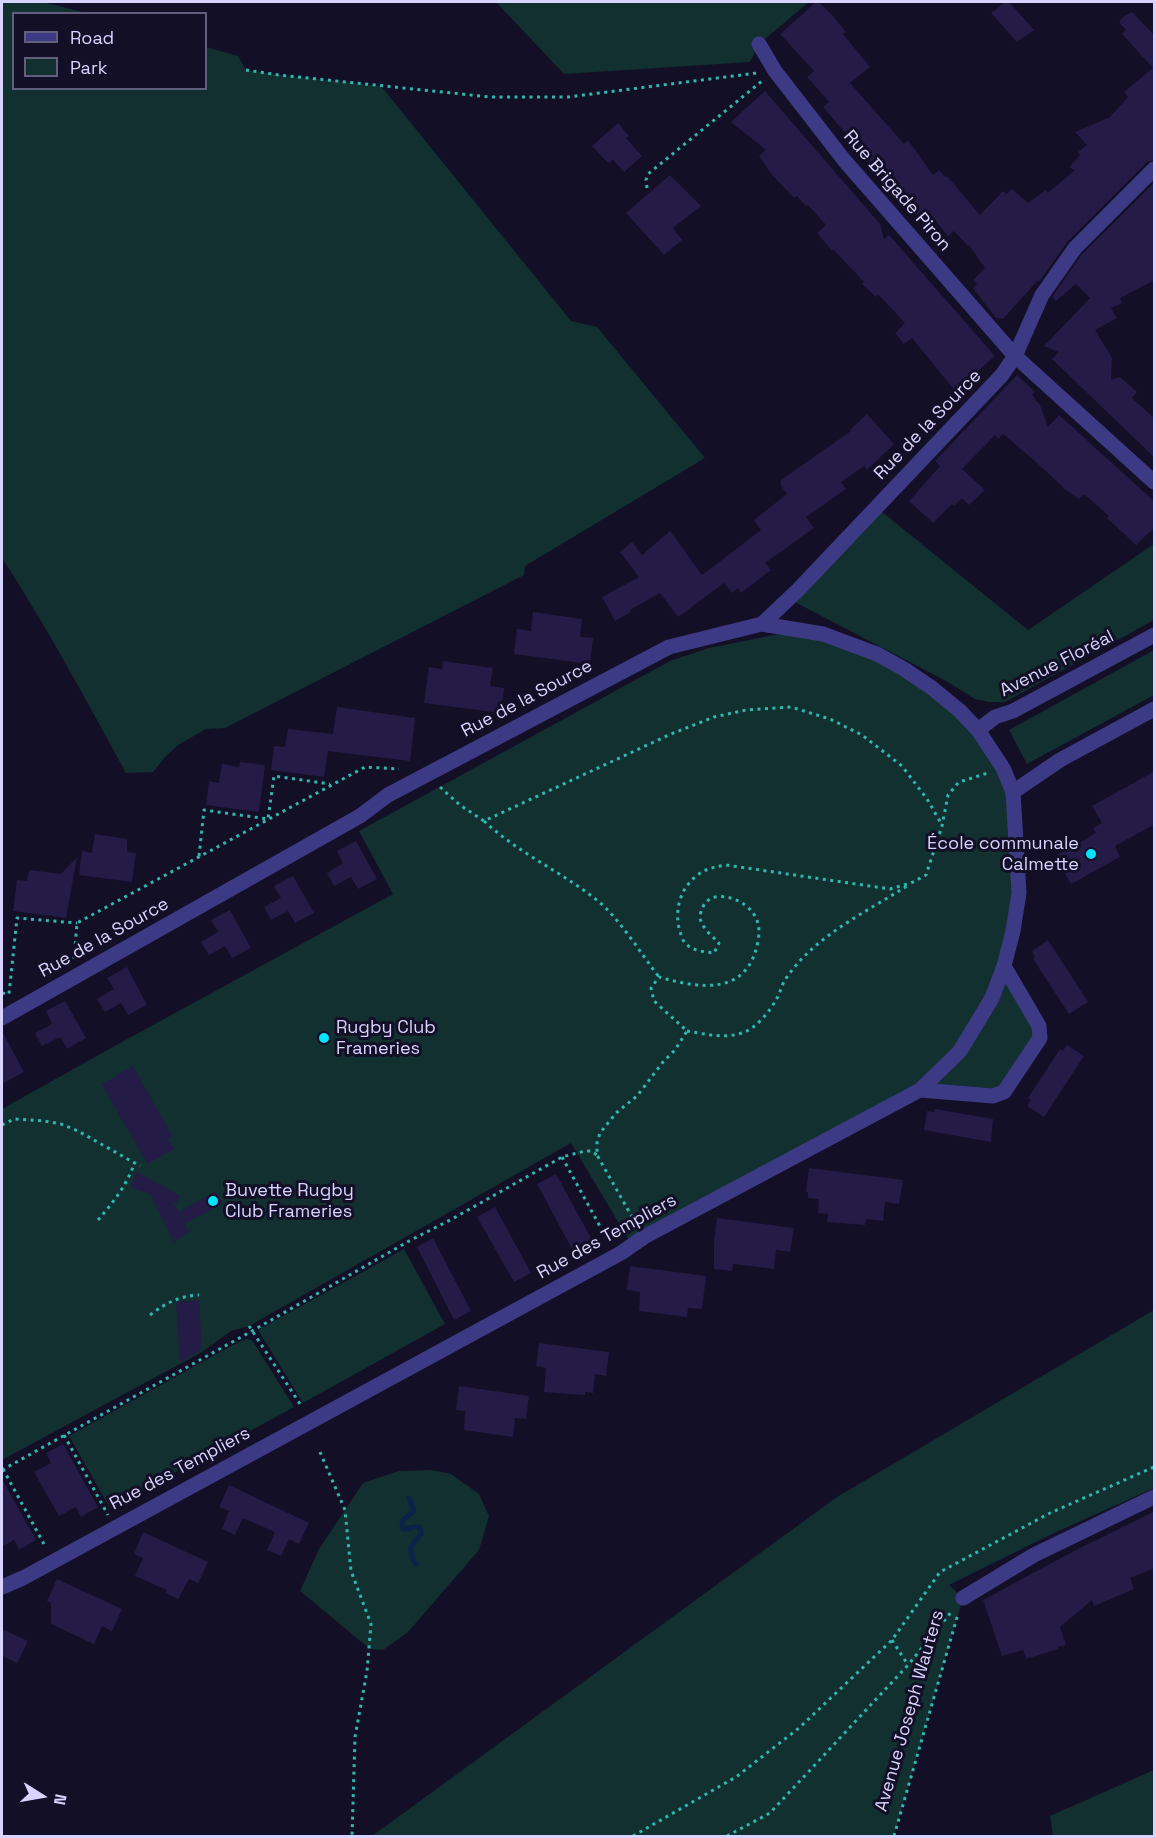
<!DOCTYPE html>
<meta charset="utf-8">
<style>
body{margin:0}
#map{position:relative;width:1156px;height:1838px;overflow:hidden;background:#130f26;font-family:"Space Grotesk",sans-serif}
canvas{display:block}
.frame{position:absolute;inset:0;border:3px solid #d9d4ff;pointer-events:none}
.legend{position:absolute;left:12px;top:12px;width:195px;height:78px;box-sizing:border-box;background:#130f26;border:2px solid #625e7d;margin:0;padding:8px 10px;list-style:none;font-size:18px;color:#d9d4ff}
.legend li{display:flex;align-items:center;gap:12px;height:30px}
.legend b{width:30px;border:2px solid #625e7d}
.north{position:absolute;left:12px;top:1766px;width:60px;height:60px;-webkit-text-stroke:4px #130f26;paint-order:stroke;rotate:101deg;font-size:16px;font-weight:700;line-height:24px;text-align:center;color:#d9d4ff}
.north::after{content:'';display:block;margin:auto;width:21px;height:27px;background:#d9d4ff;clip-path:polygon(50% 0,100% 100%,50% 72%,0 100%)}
</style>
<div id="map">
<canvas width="1156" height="1838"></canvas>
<div class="frame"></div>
<ul class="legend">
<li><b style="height:8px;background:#3d3a85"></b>Road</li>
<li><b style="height:16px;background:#12302f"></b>Park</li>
</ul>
<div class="north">N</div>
</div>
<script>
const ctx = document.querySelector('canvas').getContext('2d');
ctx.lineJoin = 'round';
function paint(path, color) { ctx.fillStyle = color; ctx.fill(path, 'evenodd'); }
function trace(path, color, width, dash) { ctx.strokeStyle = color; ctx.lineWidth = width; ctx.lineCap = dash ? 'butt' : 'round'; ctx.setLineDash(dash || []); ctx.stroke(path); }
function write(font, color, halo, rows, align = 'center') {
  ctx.font = font + ' "Space Grotesk",sans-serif'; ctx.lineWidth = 6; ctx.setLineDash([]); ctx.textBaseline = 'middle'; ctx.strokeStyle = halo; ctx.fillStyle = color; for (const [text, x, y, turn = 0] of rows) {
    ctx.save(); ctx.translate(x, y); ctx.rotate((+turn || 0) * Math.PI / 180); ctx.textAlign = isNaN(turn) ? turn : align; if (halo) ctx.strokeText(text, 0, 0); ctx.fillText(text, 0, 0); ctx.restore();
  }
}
paint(new Path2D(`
 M 2,2 L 43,2 L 86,13 L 14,14 L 14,88 L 206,88 L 206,47 L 238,56 L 246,70 L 279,75 L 381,86 L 571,321 L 597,327 L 705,458 L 525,566 L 524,575 L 225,728 L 206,729 L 178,745 L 165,757 L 153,772 L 126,773 C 86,700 47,627 2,558 Z
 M 496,2 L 809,2 L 759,44 L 750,62 L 564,74 Z
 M 876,507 L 1028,630 L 1154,544 L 1154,620 L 1005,702 L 988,702 L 975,699 L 946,681 L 789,599 Z
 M 794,631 L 823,634 L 932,688 L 1003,768 L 1019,893 L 1004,966 L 1039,1026 L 1004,1092 L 920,1090 L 632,1245 L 571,1143 L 249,1326 L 231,1331 L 202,1352 L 2,1460 L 2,1109 L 120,1043 L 393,894 L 359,831 L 670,661 L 709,648 Z
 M 1154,650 L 1154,695 L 1027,764 L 1009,730 Z
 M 404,1249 L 445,1324 L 303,1403 L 258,1330 Z
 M 1154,1310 L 1154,1488 L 1052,1534 L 949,1585 L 963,1598 L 894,1836 L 372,1836 L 837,1497 Z
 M 246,1339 L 252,1340 L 294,1407 L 110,1508 L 69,1436 L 240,1341 Z
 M 432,1470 L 451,1474 L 479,1494 L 489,1516 L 479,1550 L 408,1632 L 383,1650 L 370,1649 L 300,1591 L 319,1549 L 363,1483 L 399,1471 Z
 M 1154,1770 L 1154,1836 L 1053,1836 L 1050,1816 Z`), '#12302f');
trace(new Path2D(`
 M 409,1498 L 414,1511 L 402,1521 L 403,1529 C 410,1529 414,1526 420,1527 L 421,1534 C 411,1546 406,1549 416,1564`), '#0c2248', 5);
paint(new Path2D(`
 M 816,2 L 819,2 L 833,16 L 846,32 L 843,34 L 870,67 L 850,83 L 904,144 L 908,140 L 933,175 L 939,170 L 946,177 L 947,176 L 980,215 L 1003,191 L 1007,194 L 1012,189 L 1028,203 L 1046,190 L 1048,193 L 1075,170 L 1069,167 L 1080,155 L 1078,152 L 1087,145 L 1075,132 L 1110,117 L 1128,97 L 1124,92 L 1153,68 L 1122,34 L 1126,30 L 1119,22 L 1124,16 L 1132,12 L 1155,36 L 1155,160 L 1147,162 L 1068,241 L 1039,282 L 1038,280 L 1003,319 L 996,318 L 973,288 L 977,284 L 973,280 L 985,268 L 969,245 L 968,246 L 954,231 L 948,236 L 931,216 L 924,222 L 914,212 L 823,107 L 829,102 L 807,77 L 814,71 L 780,34 Z
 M 1005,2 L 1009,2 L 1034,30 L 1017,42 L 991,13 Z
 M 765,91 L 880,224 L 884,239 L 889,235 L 995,356 L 955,391 L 912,338 L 904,344 L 895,333 L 905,323 L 878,294 L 876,297 L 865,287 L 862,284 L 864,282 L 833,249 L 832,251 L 817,233 L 826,225 L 808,205 L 806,206 L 797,196 L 794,198 L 772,175 L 759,156 L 766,150 L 731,122 Z
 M 618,123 L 629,136 L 626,138 L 642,156 L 624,172 L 613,160 L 608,163 L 592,146 Z
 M 670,175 L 701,206 L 673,228 L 682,240 L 664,255 L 626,213 Z
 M 1155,182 L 1155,280 L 1120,298 L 1122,303 L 1111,308 L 1117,318 L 1095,330 L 1112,358 L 1111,380 L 1120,377 L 1137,392 L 1132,398 L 1155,419 L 1155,458 L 1052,359 L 1059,352 L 1044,346 L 1090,298 L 1076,284 L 1056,301 L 1052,297 L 1082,254 Z
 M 1017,375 L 1035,392 L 1032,395 L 1040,405 L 1048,427 L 1059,415 L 1155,502 L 1155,527 L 1136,545 L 1107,518 L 1109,516 L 1084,494 L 1079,499 L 1063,488 L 1063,487 L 1036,462 L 1003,434 L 998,439 L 995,435 L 962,469 L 985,490 L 969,505 L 962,498 L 954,506 L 952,504 L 933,523 L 909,501 L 940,466 L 935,461 Z
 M 867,414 L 894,444 L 867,470 L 864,466 L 841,482 L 846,489 L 806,517 L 814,528 L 765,563 L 771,570 L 741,593 L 738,588 L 732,593 L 724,583 L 678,617 L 660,593 L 630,610 L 631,612 L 615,621 L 602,597 L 639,577 L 620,552 L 632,542 L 642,555 L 670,531 L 702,575 L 761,530 L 754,520 L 787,494 L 781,486 L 781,480 L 851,431 L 850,430 Z
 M 533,612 L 582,619 L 580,637 L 593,638 L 590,664 L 514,654 L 517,629 L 531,631 Z
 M 443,661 L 493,668 L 490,686 L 504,688 L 501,713 L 424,703 L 429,667 L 442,669 Z
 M 337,707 L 415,718 L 410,761 L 328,751 L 324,777 L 271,770 L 274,746 L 285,747 L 288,729 L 333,734 Z
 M 240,762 L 265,765 L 259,812 L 206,805 L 209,781 L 219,783 L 222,764 L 239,767 Z
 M 1155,771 L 1155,824 L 1115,846 L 1120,857 L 1071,884 L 1055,856 L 1096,833 L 1093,828 L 1102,823 L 1092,806 Z
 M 95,834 L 127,839 L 127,852 L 136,853 L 132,882 L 79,875 L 82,851 L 92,853 Z
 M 356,841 L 377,879 L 358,889 L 351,877 L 334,886 L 327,873 L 343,863 L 337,851 Z
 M 77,857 L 66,918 L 13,911 L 17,880 L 27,881 L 29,870 L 61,874 Z
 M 293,876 L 314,913 L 295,923 L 288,911 L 271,920 L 264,907 L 281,898 L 274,886 Z
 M 230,910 L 251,948 L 232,958 L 225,946 L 209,955 L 201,942 L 218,932 L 211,920 Z
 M 1048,940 L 1088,1002 L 1069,1014 L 1033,959 L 1035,957 L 1032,951 Z
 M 127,967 L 147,1005 L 128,1015 L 121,1003 L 105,1012 L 97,999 L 114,989 L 107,978 Z
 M 65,1001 L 86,1038 L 67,1049 L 60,1037 L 42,1046 L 35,1033 L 52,1024 L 46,1011 Z
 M 2,1031 L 24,1072 L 2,1084 Z
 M 1067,1045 L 1084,1056 L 1044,1117 L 1027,1106 L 1031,1100 L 1028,1098 L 1060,1049 L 1063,1051 Z
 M 133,1066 L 172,1136 L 168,1139 L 174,1149 L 147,1164 L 102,1084 Z
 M 935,1109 L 993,1119 L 991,1142 L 924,1130 L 927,1111 L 934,1112 Z
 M 809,1168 L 903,1180 L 899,1204 L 885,1202 L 883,1221 L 866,1219 L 865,1225 L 827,1222 L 828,1214 L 818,1213 L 819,1199 L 808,1198 L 808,1192 L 806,1192 Z
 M 137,1172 L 180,1196 L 177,1204 L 173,1202 L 189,1232 L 174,1242 L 150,1194 L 130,1187 Z
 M 556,1174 L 592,1240 L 573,1251 L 537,1184 Z
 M 216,1191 L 223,1204 L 185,1223 L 179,1212 Z
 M 495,1207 L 531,1273 L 514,1282 L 477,1217 Z
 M 717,1218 L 794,1228 L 790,1252 L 776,1250 L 774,1269 L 733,1264 L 732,1271 L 714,1269 L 714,1242 Z
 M 433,1238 L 471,1311 L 454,1320 L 417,1247 Z
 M 630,1266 L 706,1276 L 702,1309 L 688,1308 L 687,1317 L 639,1311 L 640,1292 L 627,1290 Z
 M 199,1300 L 202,1349 L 180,1362 L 176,1302 Z
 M 539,1343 L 609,1352 L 606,1376 L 595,1374 L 593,1393 L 585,1392 L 585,1395 L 544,1392 L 546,1368 L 536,1366 Z
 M 459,1386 L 529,1396 L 526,1419 L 515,1418 L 513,1437 L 464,1430 L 465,1411 L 456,1410 Z
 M 63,1444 L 98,1507 L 81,1517 L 76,1507 L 59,1516 L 34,1472 L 51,1463 L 46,1453 Z
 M 2,1479 L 36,1540 L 19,1550 L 14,1540 L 2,1547 Z
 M 229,1485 L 309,1523 L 299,1544 L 289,1539 L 281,1556 L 267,1550 L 275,1532 L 243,1518 L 235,1535 L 222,1529 L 229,1511 L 219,1507 Z
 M 1155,1511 L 1155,1568 L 1130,1578 L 1134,1589 L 1094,1606 L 1092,1600 L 1060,1627 L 1066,1645 L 1057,1647 L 1058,1649 L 1026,1659 L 1023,1650 L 1002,1656 L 983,1600 L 1074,1551 Z
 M 143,1532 L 208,1562 L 198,1583 L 189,1579 L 178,1599 L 165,1593 L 167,1590 L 135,1576 L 143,1558 L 134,1554 Z
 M 57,1579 L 122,1609 L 112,1631 L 102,1626 L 94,1644 L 51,1624 L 51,1603 L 47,1601 Z
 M 2,1629 L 28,1641 L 17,1663 L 2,1656 Z`), '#241b47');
trace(new Path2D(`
 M 246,70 L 279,75 L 490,97 L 568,97 L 757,73
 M 647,188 L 646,180 L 648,174 L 762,81
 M 440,787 L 460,805 L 484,821 L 671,734 L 714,717 L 746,710 L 791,707 L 830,719 L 862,735 L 902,766 L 927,799 L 942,825
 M 484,821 C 518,853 562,872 598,901 C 619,918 642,955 659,977
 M 199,856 L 204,810 L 268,819 L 274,776 L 330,784
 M 74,959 L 77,923 L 365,767 L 399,769
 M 2,993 L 9,994 L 17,918 L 77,923
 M 687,1031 C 705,1034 724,1039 742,1033 C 757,1028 770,1011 777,998 C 781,991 782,983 787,977 C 815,936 866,912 907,886
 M 2,1125 L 14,1119 L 44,1121 L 61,1124 L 78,1131 L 140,1166
 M 562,1157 L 608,1241
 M 98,1220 C 112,1204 127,1185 134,1164
 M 636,1224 L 597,1155 L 597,1143 L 600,1133 L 616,1113 L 637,1096 L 663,1062 L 675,1050 L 687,1031 L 654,1001 L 651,988 L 659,977 C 701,989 748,996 758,941 C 761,926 757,914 745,905 C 733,896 709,890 702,909 C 701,911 700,915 700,918 C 702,928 712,936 719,943 L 714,953 C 705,952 694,951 687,945 C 682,941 681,934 679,928 C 675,909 680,890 695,877 C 704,869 714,867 726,865 L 890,889 L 911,883 L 926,875 L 942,826 L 948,795 L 959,782 L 988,773
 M 150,1315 C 166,1303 179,1296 199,1295
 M 249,1326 L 302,1407
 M 64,1435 L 108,1515
 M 320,1452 L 345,1510 L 351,1571 L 371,1624 L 367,1671 L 355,1737 L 352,1836
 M 3,1469 L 45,1546
 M 2,1470 L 252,1331 L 409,1241 L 452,1219 L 562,1157 L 585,1151 L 591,1151 L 597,1155
 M 892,1640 L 908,1665
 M 633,1836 L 736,1777 L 799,1728 L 892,1640 L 940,1572 L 1050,1513 L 1154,1467
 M 727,1836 L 770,1813 L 908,1665 L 952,1611
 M 894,1836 L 958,1614`), '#2fb8b0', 3, [3, 4.5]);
trace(new Path2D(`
 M 759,44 L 775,71 L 844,160 L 1015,356 L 1154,482
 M 978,730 L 995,717 L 1013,711 L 1154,635
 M 1013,792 L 1060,760 L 1154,709
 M 2,1018 L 360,816 L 388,795 L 669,647 L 762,624 L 798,590 L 1002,375 L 1015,356 L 1042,295 L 1075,248 L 1154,169
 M 920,1090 L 993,1096 L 1004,1092 L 1040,1038 L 1039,1026 L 1004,966
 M 2,1587 L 23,1578 L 621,1253 L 644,1237 L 920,1090 L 960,1051 L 992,998 L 1004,966 L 1013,931 L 1019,893 L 1013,792 L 1003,768 L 978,730 L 960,711 L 932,688 L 904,669 L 877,654 L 823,634 L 762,624
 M 963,1598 L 1034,1555 L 1154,1497`), '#3d3a85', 15);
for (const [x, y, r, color] of [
 [1091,854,6,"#00e5ff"],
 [324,1038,6,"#00e5ff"],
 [213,1201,6,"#00e5ff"]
]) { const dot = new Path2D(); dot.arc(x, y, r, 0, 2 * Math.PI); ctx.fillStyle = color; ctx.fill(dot); trace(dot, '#130f26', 2); }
write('18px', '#d9d4ff', '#130f26', [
 ["Rue Brigade Piron",897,191,49],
 ["Rue de la Source",928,425,-46],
 ["Avenue Floréal",1057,664,-27],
 ["Rue de la Source",527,699,-28],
 ["Rue de la Source",104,938,-29],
 ["Rue des Templiers",607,1237,-29],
 ["Rue des Templiers",180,1469,-28],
 ["Avenue Joseph Wauters",910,1711,-74]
]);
write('18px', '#d9d4ff', '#130f26', [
 ["École communale",1079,844,"right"],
 ["Calmette",1079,865,"right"],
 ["Rugby Club",336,1028],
 ["Frameries",336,1049],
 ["Buvette Rugby",225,1191],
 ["Club Frameries",225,1212]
], 'left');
</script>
